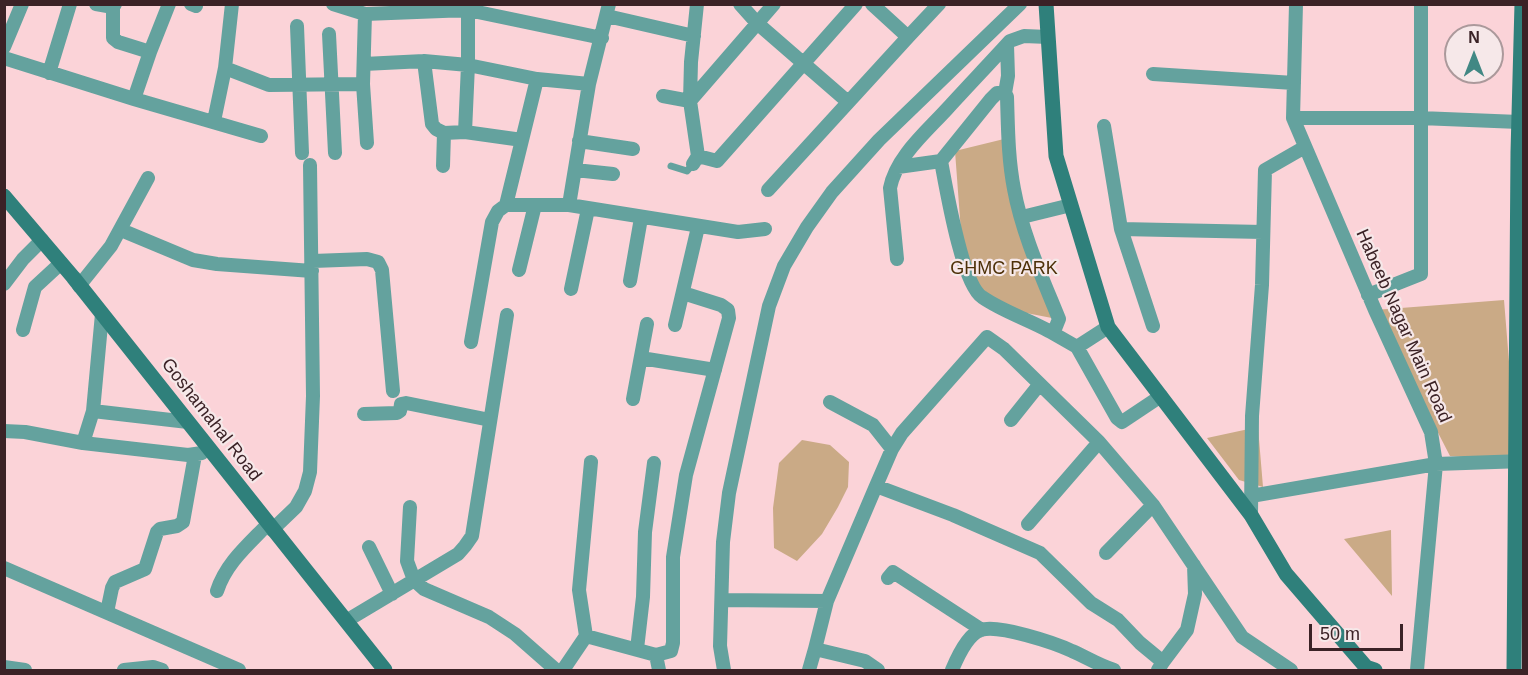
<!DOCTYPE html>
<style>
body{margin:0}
#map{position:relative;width:1528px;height:675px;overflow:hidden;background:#fbd3d8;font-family:Helvetica,sans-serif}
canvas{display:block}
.frame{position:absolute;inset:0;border:6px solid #3b2226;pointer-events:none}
.north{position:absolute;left:1444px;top:24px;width:60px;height:60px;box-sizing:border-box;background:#f6e8e9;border:2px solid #ab999b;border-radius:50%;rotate:0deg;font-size:16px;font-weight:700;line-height:24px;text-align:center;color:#3b2226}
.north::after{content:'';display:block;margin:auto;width:21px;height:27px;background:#418884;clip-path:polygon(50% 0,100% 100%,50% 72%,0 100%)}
.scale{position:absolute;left:1309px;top:624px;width:94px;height:27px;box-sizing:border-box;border:3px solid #3b2226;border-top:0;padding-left:8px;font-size:18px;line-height:21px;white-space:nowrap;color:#3b2226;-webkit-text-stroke:4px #f6e8e9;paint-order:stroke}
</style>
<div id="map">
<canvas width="1528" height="675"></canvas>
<div class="frame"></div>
<div class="north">N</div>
<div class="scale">50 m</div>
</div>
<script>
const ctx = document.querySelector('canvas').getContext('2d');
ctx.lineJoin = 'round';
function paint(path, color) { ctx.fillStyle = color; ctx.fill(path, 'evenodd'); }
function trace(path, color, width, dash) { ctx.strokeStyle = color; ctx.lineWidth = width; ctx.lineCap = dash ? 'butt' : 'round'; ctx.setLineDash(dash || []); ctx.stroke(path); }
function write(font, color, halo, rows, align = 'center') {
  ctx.font = font + ' Helvetica,sans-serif'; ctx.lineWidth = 4.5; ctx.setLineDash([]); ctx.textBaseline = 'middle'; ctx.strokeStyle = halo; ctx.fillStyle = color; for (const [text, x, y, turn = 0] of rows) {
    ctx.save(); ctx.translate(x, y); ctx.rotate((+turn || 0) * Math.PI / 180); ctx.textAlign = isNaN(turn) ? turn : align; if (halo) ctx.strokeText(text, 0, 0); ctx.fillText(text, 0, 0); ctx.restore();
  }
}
paint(new Path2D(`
 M 1004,139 L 1057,319 L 1016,311 L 979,290 L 961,232 L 955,151 Z
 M 1504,300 L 1517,460 L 1450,456 L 1375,310 Z
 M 1258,427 L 1263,487 L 1239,480 L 1207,438 Z
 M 802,440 L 830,445 L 849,462 L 848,487 L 838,507 L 822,534 L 797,561 L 774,548 L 773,508 L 779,463 Z
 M 1391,530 L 1392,596 L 1344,539 Z`), '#caaa86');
trace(new Path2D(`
 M 671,166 L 687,171 L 693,164`), '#64a29e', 7);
trace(new Path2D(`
 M 96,4 L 113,7
 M 115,4 L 113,7 L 113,38 L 118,42 L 150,52
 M 191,4 L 196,6
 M 333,4 L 365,14 L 468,10 L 602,38
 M 740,4 L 757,23 L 848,102
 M 1296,4 L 1293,118 L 1375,310 L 1431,432 L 1436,464 L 1417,670
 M 365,14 L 363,84 L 367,143
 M 607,16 L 694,36
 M 297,26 L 302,153
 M 329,34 L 335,153
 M 908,37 L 939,4
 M 4,47 L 22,4
 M 4,58 L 134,99 L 261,136
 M 424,61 L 432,124 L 436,129 L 444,133 L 465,132 L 522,140 L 506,205 L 498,211 L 492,222 L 471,342
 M 364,64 L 424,61 L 468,65 L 537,79 L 589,84
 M 225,68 L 269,85 L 363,84
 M 49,73 L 70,4
 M 1153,74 L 1294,83
 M 1005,93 L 1008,76 L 1007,45
 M 663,96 L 690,101 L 774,4
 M 134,99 L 150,52 L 169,4
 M 1293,118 L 1420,118 L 1519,122
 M 214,121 L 225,68 L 232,4
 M 1104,126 L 1121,229
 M 465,132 L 468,65 L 468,10
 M 522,140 L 537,79
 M 579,141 L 633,149
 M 698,156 L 717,161 L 856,4
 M 693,164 L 698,156 L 690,101 L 691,62 L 697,4
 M 443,166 L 444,133
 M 898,167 L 941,161 L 991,99 L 997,93 L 1005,93 L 1007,97 C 1008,127 1008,158 1014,189 C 1022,233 1042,277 1059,319 L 1055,329 L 1049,331 C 1027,319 1002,311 982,297 C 962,284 946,187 941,161
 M 575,170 L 613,174
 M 768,190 L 908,37 L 872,4
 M 506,205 L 569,205 L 738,232 L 765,229
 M 569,205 L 589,84 L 609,4
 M 1022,217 L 1071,205
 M 121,230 L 193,260 L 217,264 L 312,271
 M 897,259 L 890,188 C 896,157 926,132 947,109 C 968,86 989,64 1010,41 L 1024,36 L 1048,37
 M 313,261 L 367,259 L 378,262 L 382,270 L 393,391
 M 519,270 L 535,205
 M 630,281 L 641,218
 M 4,284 L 23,259 L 42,240
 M 79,286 L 111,246 L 148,178
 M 571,289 L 588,209
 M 1368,295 L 1421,274 L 1421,4
 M 675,325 L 698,227
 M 1153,326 L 1121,229 L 1263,232
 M 23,330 L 35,287 L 61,263
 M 1049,331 L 1077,347 L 1117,418 L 1122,422 L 1161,396
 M 1077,347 L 1108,327
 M 641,358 L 715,370
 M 633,399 L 647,324
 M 830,402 L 873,425 L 892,449
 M 93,411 L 102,314
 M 364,414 L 397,413 L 400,411 L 401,404 L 406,403 L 490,420
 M 1011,420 L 1039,385
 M 4,431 L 25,432 L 83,443 L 93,411 L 188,422
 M 83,443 L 188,455 L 202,453
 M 876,486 L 892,449 L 902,433 L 987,337 L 1004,349 L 1099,442 L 1153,505 L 1242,637 L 1291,670
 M 1251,496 L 1436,464 L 1524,461
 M 410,507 L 407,561 L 414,580 L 424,589 L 489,617 L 515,634 L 556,670
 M 1251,515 L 1252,416 L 1262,285 L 1265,170 L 1305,147
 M 1028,524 L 1099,442
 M 272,530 L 296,507 L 305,491 L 310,472 L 313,396 L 310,165
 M 369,547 L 392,594
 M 1106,553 L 1153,505
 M 4,568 L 239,670
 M 888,578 L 893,572 L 982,630
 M 217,591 C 226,563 248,545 268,524
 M 722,600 L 827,601
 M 107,612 L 112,588 L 115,582 L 145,569 L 157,532 L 160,529 L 177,526 L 183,522 L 195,455
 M 346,621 L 458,554 L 465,546 L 472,536 L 507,315
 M 586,636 L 656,655 L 671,651 L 673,643 L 673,557 L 686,475 L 729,318 L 728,310 L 721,305 L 683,293
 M 637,649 L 643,597 L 645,532 L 654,463
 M 656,655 L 659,670
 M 1163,662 L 1187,630 L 1195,594 L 1194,565
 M 4,667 L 25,670
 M 124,670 L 153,667 L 162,670
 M 563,670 L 586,636 L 579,590 L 591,462
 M 724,670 L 720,646 L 723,542 L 729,493 L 769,306 L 784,266 L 807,227 L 832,192 L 879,140 L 1020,4
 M 809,670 L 815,649
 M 878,670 L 865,661 L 815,649 L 827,601 L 876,486 L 953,515 L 1040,553 L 1091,603 L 1118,620 L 1140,643 L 1163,662 L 1158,670
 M 952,670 C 957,658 968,634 981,630 C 998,624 1055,643 1072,651 C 1086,657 1098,665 1114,670`), '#64a29e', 14);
trace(new Path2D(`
 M 1046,4 L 1056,156 L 1108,327 L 1251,515 L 1286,574 L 1366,667 L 1375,670
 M 4,196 L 73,277 L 385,670
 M 1514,670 L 1518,152 L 1522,4`), '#2f807b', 15);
write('18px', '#4d3007', '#f6e8e9', [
 ["GHMC PARK",1004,269]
]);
write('18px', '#3b2226', '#f6e8e9', [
 ["Habeeb Nagar Main Road",1403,326,66],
 ["Goshamahal Road",211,420,52]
]);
</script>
